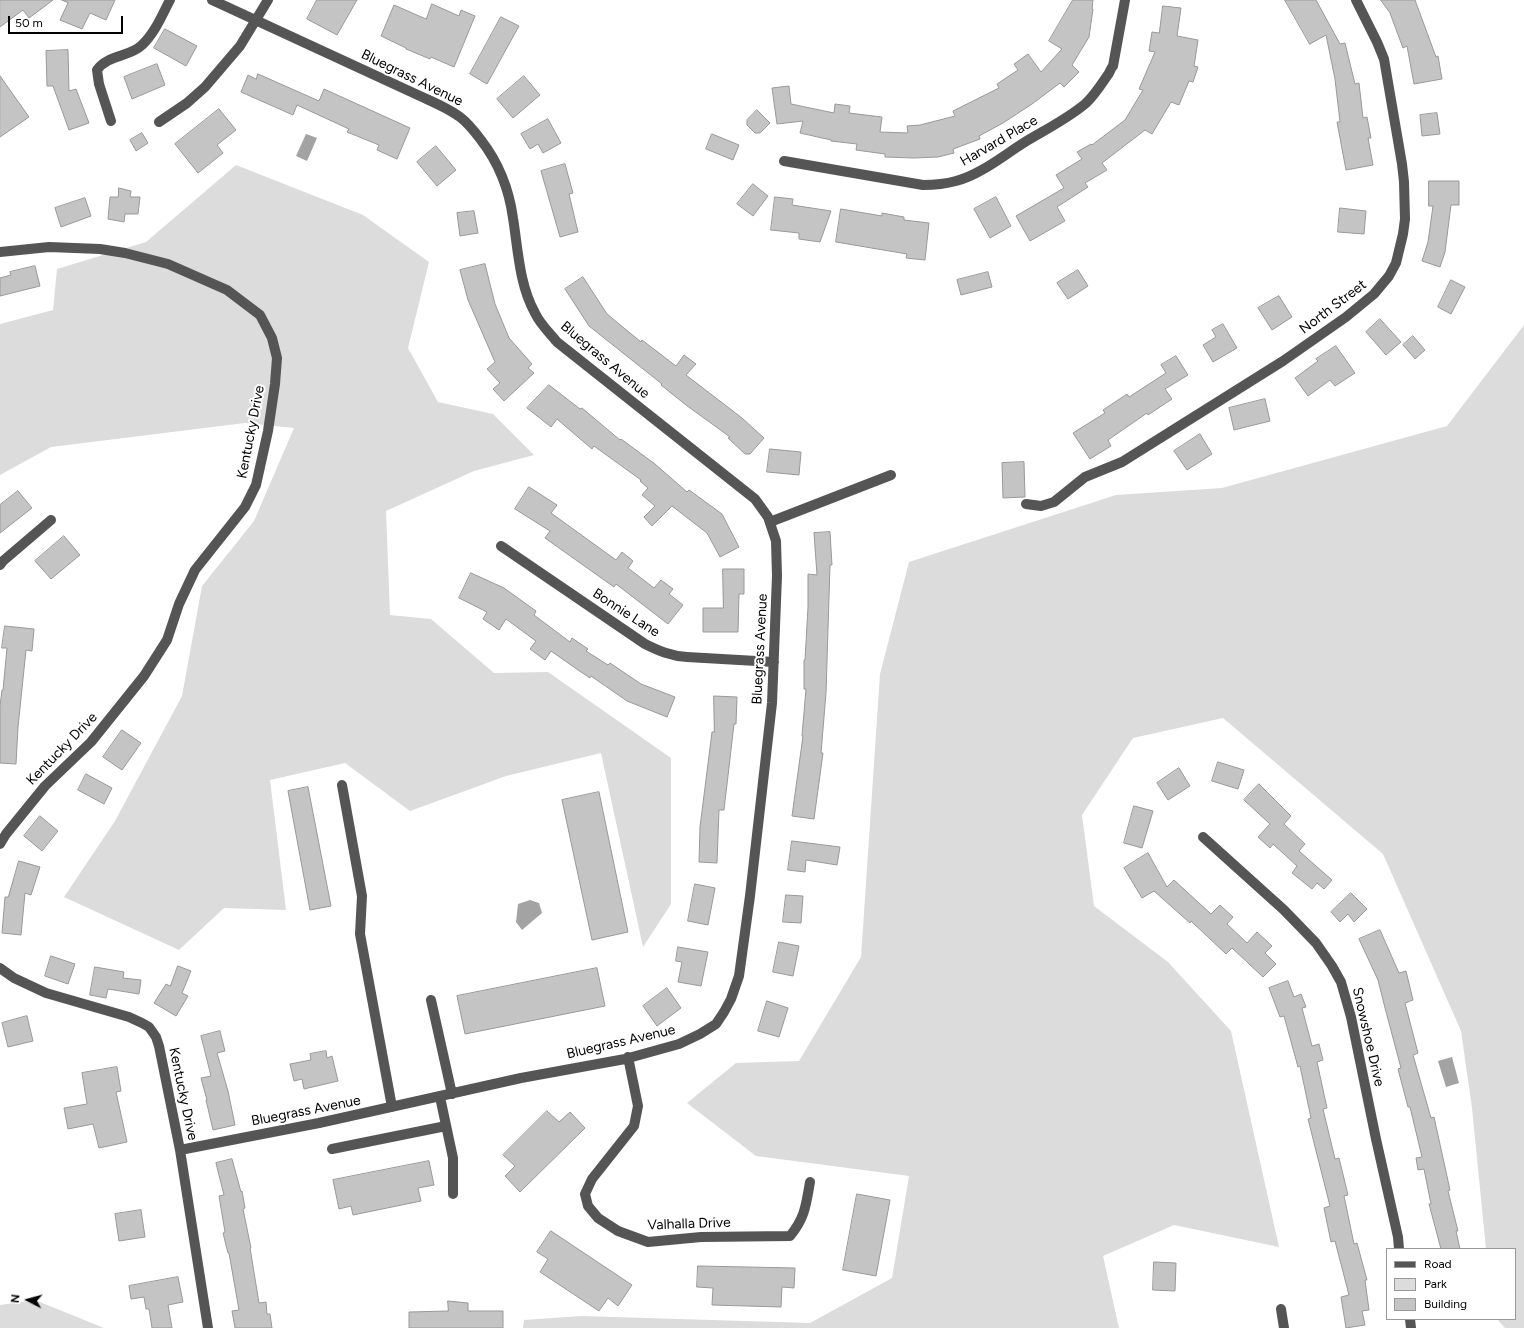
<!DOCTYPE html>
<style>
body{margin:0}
#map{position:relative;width:1524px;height:1328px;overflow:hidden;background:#fff;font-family:Figtree,sans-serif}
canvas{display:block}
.legend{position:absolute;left:1386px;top:1248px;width:130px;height:72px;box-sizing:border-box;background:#fff;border:1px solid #999;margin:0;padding:5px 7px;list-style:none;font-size:12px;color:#000}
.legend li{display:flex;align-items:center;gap:8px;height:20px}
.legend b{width:20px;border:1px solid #999}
.north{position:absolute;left:8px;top:1280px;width:40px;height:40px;-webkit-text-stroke:3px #fff;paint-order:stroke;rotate:276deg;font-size:11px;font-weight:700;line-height:16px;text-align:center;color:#000}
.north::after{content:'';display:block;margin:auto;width:14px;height:18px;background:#000;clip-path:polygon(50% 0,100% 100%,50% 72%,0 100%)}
.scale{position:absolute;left:8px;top:16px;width:115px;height:18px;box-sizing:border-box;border:2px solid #000;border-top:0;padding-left:5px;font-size:12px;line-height:14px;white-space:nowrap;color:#000;-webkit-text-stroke:3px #fff;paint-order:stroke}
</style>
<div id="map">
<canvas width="1524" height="1328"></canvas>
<ul class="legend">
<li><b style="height:5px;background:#555"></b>Road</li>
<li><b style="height:11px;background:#dcdcdc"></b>Park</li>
<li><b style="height:11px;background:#c4c4c4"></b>Building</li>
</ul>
<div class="north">N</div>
<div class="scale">50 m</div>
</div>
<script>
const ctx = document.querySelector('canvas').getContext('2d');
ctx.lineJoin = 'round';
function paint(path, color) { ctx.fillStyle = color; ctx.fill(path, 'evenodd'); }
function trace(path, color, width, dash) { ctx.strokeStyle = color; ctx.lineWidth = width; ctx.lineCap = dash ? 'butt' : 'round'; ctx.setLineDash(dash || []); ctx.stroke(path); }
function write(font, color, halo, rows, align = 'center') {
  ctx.font = font + ' Figtree,sans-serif'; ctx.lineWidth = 4; ctx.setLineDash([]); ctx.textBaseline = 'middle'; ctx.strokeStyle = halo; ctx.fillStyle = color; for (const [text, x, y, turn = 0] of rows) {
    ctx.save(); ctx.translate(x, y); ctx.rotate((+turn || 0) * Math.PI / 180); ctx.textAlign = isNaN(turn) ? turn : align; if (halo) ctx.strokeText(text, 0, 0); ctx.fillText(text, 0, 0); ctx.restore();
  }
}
paint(new Path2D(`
 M 236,165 L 363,215 L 429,262 L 408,348 L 438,402 L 493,414 L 534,455 L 474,471 L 386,511 L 390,615 L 431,619 L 494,673 L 548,672 L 671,758 L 671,904 L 643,947 L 601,753 L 506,776 L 410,811 L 345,763 L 270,780 L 286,910 L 224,908 L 179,950 L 64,897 L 115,821 L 182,696 L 202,586 L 254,521 L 294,428 L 245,423 L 51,447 L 0,475 L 0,324 L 53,310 L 57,269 L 146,242 Z
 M 1524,325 L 1524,1328 L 1505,1328 L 1497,1319 L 1515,1319 L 1515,1249 L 1486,1249 L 1472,1108 L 1461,1031 L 1383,854 L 1223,718 L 1133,738 L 1082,815 L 1094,906 L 1168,962 L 1231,1031 L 1279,1247 L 1174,1225 L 1103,1256 L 1119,1328 L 523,1328 L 524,1320 L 581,1316 L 810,1323 L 892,1278 L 909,1176 L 756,1156 L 687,1103 L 736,1063 L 799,1061 L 861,957 L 880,674 L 909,562 L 1116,495 L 1222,488 L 1447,426 Z
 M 35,1300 L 104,1328 L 0,1328 L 0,1305 Z`), '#dcdcdc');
paint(new Path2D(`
 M 306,134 L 317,138 L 307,161 L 296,156 Z
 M 530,900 L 539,903 L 542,913 L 522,930 L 516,922 L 518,904 Z
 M 1452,1057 L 1459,1083 L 1446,1087 L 1438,1061 Z`), '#a3a3a3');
const building = new Path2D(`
 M 0,0 L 53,0 L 29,18 L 23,10 L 0,27 Z
 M 62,0 L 115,0 L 106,20 L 90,13 L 82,29 L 60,20 L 68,3 Z
 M 317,0 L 357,0 L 337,35 L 307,19 Z
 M 1073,0 L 1093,0 L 1092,9 L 1093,9 L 1089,37 L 1072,65 L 1079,72 L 1064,87 L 1060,83 L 1032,104 L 1003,123 L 979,136 L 980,139 L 953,149 L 954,153 L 938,157 L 914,158 L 885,157 L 885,154 L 856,150 L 857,144 L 831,141 L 831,140 L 800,133 L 803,121 L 777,124 L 772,88 L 789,86 L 791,104 L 834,113 L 835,104 L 850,106 L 849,113 L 882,117 L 880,132 L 908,133 L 907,126 L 920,125 L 955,116 L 953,111 L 999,88 L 997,84 L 1018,70 L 1014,64 L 1028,54 L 1041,72 L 1062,49 L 1049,41 Z
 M 1285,0 L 1316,0 L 1340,44 L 1345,43 L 1355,84 L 1359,83 L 1363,118 L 1367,117 L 1371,138 L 1368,138 L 1373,165 L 1346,170 L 1337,122 L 1340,122 L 1335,79 L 1326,35 L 1310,44 Z
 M 1381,0 L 1415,0 L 1436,57 L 1438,56 L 1442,79 L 1414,84 L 1407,46 L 1403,48 L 1390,13 Z
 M 432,4 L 459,16 L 461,10 L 475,16 L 454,67 L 431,57 L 430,59 L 406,49 L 406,48 L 381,36 L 394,5 L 426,19 Z
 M 1163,6 L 1181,8 L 1177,36 L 1198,40 L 1194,66 L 1198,67 L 1193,82 L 1189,81 L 1179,105 L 1171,102 L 1152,134 L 1145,130 L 1102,163 L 1107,170 L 1085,183 L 1088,187 L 1057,207 L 1065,221 L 1030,241 L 1016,216 L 1064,188 L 1056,175 L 1082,159 L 1077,152 L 1091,144 L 1092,145 L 1125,120 L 1143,90 L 1139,89 L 1155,52 L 1149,51 L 1152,32 L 1159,33 Z
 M 501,17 L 519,26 L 487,84 L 470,74 Z
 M 165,29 L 197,46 L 186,66 L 154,48 Z
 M 68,50 L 69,91 L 76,89 L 89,123 L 69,130 L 53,86 L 47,86 L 46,51 Z
 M 157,64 L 165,85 L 132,99 L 124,77 Z
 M 258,74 L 319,101 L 324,89 L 410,128 L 397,159 L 377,150 L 379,145 L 347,132 L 349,129 L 297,105 L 293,115 L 241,92 L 248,75 L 256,79 Z
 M 0,76 L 29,117 L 0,137 Z
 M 524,76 L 540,95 L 513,118 L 497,99 Z
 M 219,109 L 236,130 L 217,145 L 223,153 L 198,173 L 175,144 Z
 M 757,110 L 770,123 L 760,133 L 755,133 L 747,125 L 747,120 Z
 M 1437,113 L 1440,134 L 1422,136 L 1420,115 Z
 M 548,119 L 561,143 L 543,153 L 538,144 L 530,149 L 521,134 Z
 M 142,133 L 148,143 L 136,151 L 130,140 Z
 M 712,134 L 739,145 L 733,160 L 706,149 Z
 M 436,146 L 456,170 L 437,186 L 417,162 Z
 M 565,164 L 573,193 L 569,194 L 578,232 L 560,237 L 541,171 Z
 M 1429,181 L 1459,181 L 1459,205 L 1451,205 L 1445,252 L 1440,267 L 1422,261 L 1428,242 L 1433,206 L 1429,206 Z
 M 753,184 L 768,196 L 753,216 L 737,204 Z
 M 119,188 L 131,191 L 130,197 L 140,197 L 138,214 L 125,214 L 124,222 L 108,219 L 110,197 L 118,197 Z
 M 775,197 L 793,199 L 792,205 L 831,211 L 820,242 L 799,239 L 799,233 L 771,230 Z
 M 996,197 L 1011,226 L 990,238 L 974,209 Z
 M 85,198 L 91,216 L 61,227 L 55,208 Z
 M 1340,208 L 1366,211 L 1364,234 L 1338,232 Z
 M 841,209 L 882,216 L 882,213 L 904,217 L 904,220 L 929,223 L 925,260 L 906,258 L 907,254 L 836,242 Z
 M 474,211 L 478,233 L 460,236 L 457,213 Z
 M 485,264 L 495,304 L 509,338 L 532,364 L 528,368 L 534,373 L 504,401 L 493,389 L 500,383 L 487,369 L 495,362 L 468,300 L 460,270 Z
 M 35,266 L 40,286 L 0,296 L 0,278 L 11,275 L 10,272 Z
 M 1078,270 L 1088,286 L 1068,299 L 1057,283 Z
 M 988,272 L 992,287 L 961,295 L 957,280 Z
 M 583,277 L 607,314 L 641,342 L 642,340 L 676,366 L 684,355 L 696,364 L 686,375 L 742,418 L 764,438 L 750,454 L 745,454 L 728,438 L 730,437 L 686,405 L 661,385 L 662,384 L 589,326 L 565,289 Z
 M 1451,280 L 1465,287 L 1451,314 L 1438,307 Z
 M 1279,296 L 1292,317 L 1272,330 L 1258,308 Z
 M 1380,319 L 1401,342 L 1386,355 L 1366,332 Z
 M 1223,324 L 1237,348 L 1213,362 L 1203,345 L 1216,337 L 1212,330 Z
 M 1413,336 L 1425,350 L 1415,359 L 1403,345 Z
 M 1336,346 L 1355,373 L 1335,386 L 1330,380 L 1308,396 L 1295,378 L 1318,361 L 1316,359 Z
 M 1176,356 L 1188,375 L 1165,389 L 1172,399 L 1148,415 L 1147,413 L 1108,440 L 1111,446 L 1090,459 L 1073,433 L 1105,413 L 1103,410 L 1127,394 L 1129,397 L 1166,373 L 1161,365 Z
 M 549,385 L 580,409 L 582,408 L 620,440 L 621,439 L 655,464 L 687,492 L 689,490 L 722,514 L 739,547 L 720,557 L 707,533 L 672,506 L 652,526 L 644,517 L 655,506 L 642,495 L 648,488 L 640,481 L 641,480 L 594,446 L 592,449 L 557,419 L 551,427 L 527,408 Z
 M 1265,399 L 1270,421 L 1234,430 L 1229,408 Z
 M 1200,434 L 1212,454 L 1187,470 L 1174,451 Z
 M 770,449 L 801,452 L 799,475 L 767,472 Z
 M 1024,462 L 1025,497 L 1003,498 L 1002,463 Z
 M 529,487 L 557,505 L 551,513 L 616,560 L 622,552 L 633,561 L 628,568 L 654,588 L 661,580 L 673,589 L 669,594 L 683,605 L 668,624 L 616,584 L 614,587 L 545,538 L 550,531 L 515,509 Z
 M 18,491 L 32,508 L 0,533 L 0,505 Z
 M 830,532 L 832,565 L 830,565 L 826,693 L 821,753 L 823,753 L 814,819 L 792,816 L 803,736 L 802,736 L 806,689 L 804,689 L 804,660 L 805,660 L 808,607 L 808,574 L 817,575 L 814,533 Z
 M 64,536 L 80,555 L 51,579 L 35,561 Z
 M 723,569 L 744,569 L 744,594 L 739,594 L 738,632 L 703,632 L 703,608 L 723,608 Z
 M 471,573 L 504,588 L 536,611 L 534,615 L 570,642 L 572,638 L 588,649 L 586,651 L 608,665 L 610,663 L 641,684 L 675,697 L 667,717 L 627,701 L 591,676 L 590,678 L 578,670 L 551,651 L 545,660 L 530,649 L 536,641 L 506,619 L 499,630 L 483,619 L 487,612 L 459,598 Z
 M 5,626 L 34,629 L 32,651 L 26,650 L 18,727 L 16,764 L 0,763 L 0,706 L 2,690 L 3,690 L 7,648 L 2,648 Z
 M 714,696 L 737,697 L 736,724 L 734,724 L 724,810 L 719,810 L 717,863 L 699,862 L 700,827 L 712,732 L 714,732 Z
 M 122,730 L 141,743 L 122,770 L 103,757 Z
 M 1218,762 L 1244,770 L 1238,789 L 1212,781 Z
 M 1179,768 L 1190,786 L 1168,800 L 1157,783 Z
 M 86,774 L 112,788 L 104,804 L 78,790 Z
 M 1259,784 L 1291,816 L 1284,824 L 1305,844 L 1299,851 L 1332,880 L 1324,889 L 1317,883 L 1312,889 L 1292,873 L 1297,866 L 1273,844 L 1270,848 L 1258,837 L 1270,824 L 1244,800 Z
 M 308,787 L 331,906 L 310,910 L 288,791 Z
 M 599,792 L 628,932 L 592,940 L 562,800 Z
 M 1134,806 L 1153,811 L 1142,848 L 1124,843 Z
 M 40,816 L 58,831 L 42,851 L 24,836 Z
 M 792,841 L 840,847 L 837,865 L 806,860 L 805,872 L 788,870 Z
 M 1148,853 L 1167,887 L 1174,880 L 1211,914 L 1220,905 L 1233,917 L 1227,924 L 1247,943 L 1257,932 L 1272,946 L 1265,953 L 1276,964 L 1263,977 L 1232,948 L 1226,954 L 1191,921 L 1190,923 L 1154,891 L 1142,898 L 1124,868 Z
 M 19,861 L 40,867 L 31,895 L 25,893 L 21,935 L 2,933 L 5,897 L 8,897 Z
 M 695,884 L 715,888 L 708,925 L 688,921 Z
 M 1351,893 L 1367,909 L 1354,922 L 1348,914 L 1340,922 L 1331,912 Z
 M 786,895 L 803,896 L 801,923 L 783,922 Z
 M 1380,930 L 1399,973 L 1406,971 L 1413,1000 L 1405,1003 L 1418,1053 L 1413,1055 L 1431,1118 L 1434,1117 L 1450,1190 L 1448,1191 L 1458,1231 L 1456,1231 L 1460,1249 L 1441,1249 L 1429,1204 L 1431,1204 L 1424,1169 L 1418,1170 L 1416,1158 L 1422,1157 L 1410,1107 L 1408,1107 L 1398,1069 L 1401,1068 L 1385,1008 L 1378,980 L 1359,939 Z
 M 779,942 L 799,946 L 793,976 L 773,972 Z
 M 678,947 L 708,952 L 701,986 L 678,982 L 682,962 L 676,961 Z
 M 51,956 L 75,964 L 68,984 L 45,976 Z
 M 178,966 L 191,971 L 182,993 L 188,996 L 176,1016 L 154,1003 L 166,984 L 170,986 Z
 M 95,967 L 124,972 L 123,978 L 141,980 L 139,994 L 108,989 L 106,998 L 90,995 Z
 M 597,968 L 605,1006 L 465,1034 L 457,996 Z
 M 1288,981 L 1294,997 L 1301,994 L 1306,1007 L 1302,1008 L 1312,1046 L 1319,1044 L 1323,1060 L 1317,1062 L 1327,1108 L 1323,1109 L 1335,1159 L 1339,1158 L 1348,1195 L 1344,1196 L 1354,1244 L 1357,1243 L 1367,1280 L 1365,1280 L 1369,1310 L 1362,1311 L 1365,1325 L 1346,1328 L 1341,1297 L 1349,1295 L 1335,1241 L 1331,1242 L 1324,1208 L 1330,1206 L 1308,1119 L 1311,1118 L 1300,1066 L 1298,1067 L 1284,1016 L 1280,1017 L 1269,988 Z
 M 667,988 L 681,1008 L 657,1026 L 643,1006 Z
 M 767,1001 L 788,1008 L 779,1037 L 758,1031 Z
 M 27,1016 L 33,1041 L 8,1047 L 2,1023 Z
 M 220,1031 L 225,1051 L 217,1053 L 228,1091 L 235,1125 L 213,1130 L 206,1100 L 207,1100 L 201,1078 L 211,1076 L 201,1036 Z
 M 326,1051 L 327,1058 L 332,1056 L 338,1081 L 304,1089 L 302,1079 L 294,1081 L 290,1064 L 311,1060 L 310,1054 Z
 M 117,1067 L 121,1091 L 116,1092 L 127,1142 L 99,1148 L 93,1124 L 68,1129 L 64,1108 L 87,1104 L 82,1073 Z
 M 547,1111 L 559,1122 L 570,1112 L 585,1128 L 520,1192 L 505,1176 L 515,1166 L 503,1155 Z
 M 232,1159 L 241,1192 L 242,1191 L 245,1208 L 243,1209 L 251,1248 L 250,1248 L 259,1303 L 266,1302 L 267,1314 L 270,1314 L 272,1328 L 235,1328 L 232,1311 L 239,1310 L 229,1253 L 228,1253 L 223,1233 L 225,1232 L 219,1196 L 224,1195 L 216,1163 Z
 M 429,1161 L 434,1185 L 418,1188 L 421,1201 L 353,1215 L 351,1206 L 339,1209 L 333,1180 Z
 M 857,1194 L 890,1200 L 876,1276 L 843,1270 Z
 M 141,1210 L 145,1237 L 119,1241 L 115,1214 Z
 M 551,1231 L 632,1285 L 618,1306 L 608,1298 L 599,1311 L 540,1272 L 548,1259 L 537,1252 Z
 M 1154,1262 L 1176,1263 L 1175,1291 L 1153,1290 Z
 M 698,1266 L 795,1268 L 794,1288 L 782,1287 L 781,1307 L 712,1305 L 713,1288 L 697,1287 Z
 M 178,1277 L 183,1302 L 168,1305 L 172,1328 L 152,1328 L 149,1309 L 146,1309 L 144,1297 L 131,1299 L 129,1286 Z
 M 448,1301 L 468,1303 L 468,1311 L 503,1311 L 503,1328 L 409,1328 L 409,1312 L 448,1311 Z`);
paint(building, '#c4c4c4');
trace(building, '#999', 1);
trace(new Path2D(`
 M 111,121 L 99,84 L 97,70 C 107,55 130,57 142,45 C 155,33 162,15 170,0
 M 159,122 L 187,103 L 205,87 L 240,46 L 268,0
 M 784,161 L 923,185 C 934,185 945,184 956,181 C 980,175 1004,155 1025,142 C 1045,130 1067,119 1085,104 C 1093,97 1101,85 1107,76 C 1110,73 1110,69 1113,66 L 1125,0
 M 0,252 L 49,247 L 100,249 L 125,253 L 168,264 L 227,290 L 260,315 L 272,338 L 277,358 L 275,384 L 268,431 L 256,485 L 245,507 L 195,570 L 179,604 L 167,640 L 144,676 L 91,742 L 45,786 L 6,834 L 0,844
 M 1026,504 L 1041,506 L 1054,502 L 1085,477 L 1122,462 L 1283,361 L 1346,317 L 1374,294 L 1389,276 L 1396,263 L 1403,234 L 1405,219 L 1404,182 L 1402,164 L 1384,59 L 1377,42 L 1356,0
 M 770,522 L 891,475
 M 501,546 L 645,644 C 659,651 671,656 687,657 L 774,662
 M 0,565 L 3,561 L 51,520
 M 342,785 L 362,896 L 360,934 L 392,1107
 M 1203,837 L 1284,910 L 1316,943 L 1332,966 L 1341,982 L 1351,1017 L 1376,1139 L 1398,1237 L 1399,1249
 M 0,968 L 14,978 L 46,993 L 129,1017 L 142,1023 L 149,1027 L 156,1037 L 159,1046 L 180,1150 L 208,1328
 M 431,1000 L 452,1094
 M 628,1057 L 638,1106 L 634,1126 L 592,1179 L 585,1194 L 588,1206 L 598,1218 L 618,1231 L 648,1242 L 701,1237 L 790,1236 C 805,1218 806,1205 810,1182
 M 440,1097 L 453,1158 L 453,1194
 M 332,1149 L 446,1126
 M 180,1150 L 319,1123 L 521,1078 L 625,1059 L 679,1044 L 700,1034 L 716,1024 L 724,1012 L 731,999 L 739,976 L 750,896 L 772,703 L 777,576 L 776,541 L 768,517 L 755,499 L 557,342 C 549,332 540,324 535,313 C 519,284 518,249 513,218 C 509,189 498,162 481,140 C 475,132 468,123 460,117 C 448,108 433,102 420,96 L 212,0
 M 1281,1309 L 1284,1328
 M 1410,1319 L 1411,1328`), '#555', 10);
write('14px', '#000', '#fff', [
 ["Bluegrass Avenue",412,78,26],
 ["Harvard Place",999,141,-30],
 ["North Street",1333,307,-37],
 ["Bluegrass Avenue",605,360,40],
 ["Kentucky Drive",251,432,-79],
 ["Bonnie Lane",626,613,33],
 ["Bluegrass Avenue",760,649,-87],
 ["Kentucky Drive",62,749,-46],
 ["Snowshoe Drive",1368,1037,77],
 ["Bluegrass Avenue",621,1042,-13],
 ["Kentucky Drive",183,1094,78],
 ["Bluegrass Avenue",306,1111,-11],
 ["Valhalla Drive",689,1224,-2]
]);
</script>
